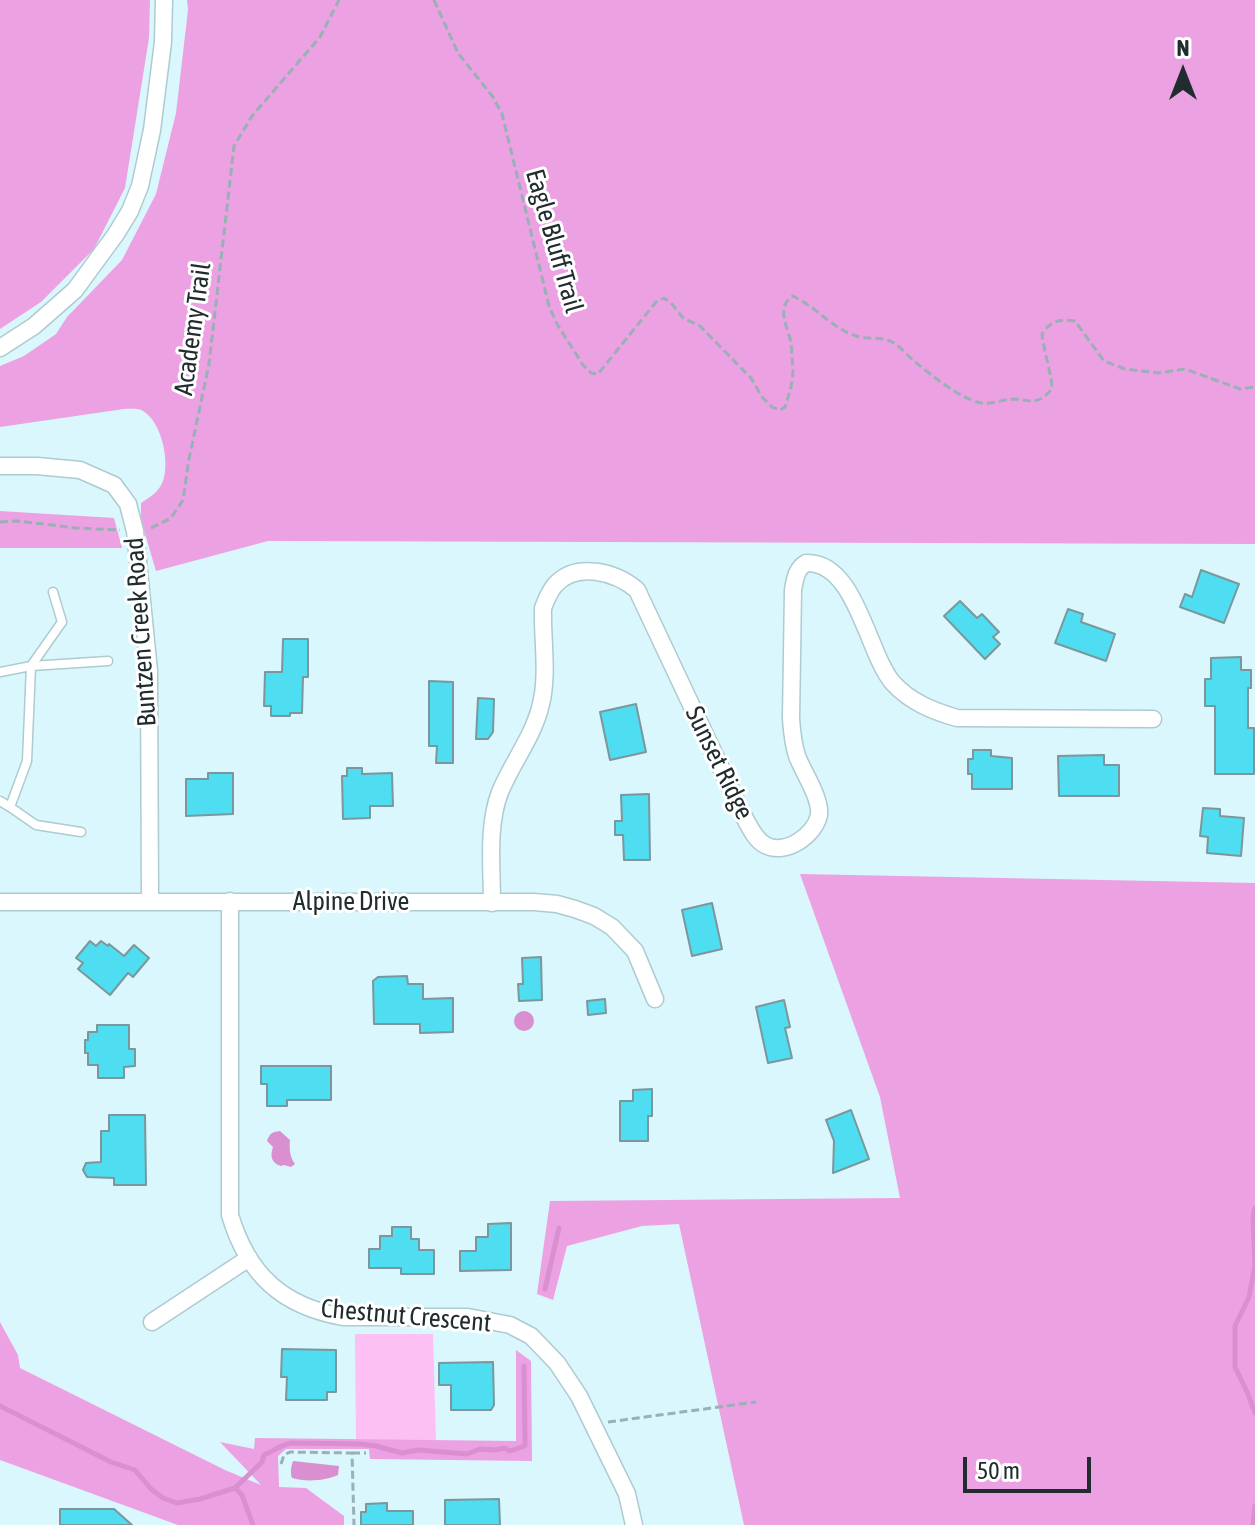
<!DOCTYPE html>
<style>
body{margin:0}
#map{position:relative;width:1255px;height:1525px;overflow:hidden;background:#d9f7fc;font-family:"Asap Condensed",sans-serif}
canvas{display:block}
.north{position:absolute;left:1143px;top:32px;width:80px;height:80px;-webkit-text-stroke:6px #fff;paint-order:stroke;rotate:0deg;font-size:22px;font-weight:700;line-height:32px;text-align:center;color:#202c2e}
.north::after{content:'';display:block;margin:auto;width:28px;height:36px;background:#202c2e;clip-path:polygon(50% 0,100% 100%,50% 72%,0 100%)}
.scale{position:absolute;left:963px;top:1457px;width:128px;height:36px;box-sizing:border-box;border:4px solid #202c2e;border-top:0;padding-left:10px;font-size:24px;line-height:28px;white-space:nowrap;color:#202c2e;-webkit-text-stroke:6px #fff;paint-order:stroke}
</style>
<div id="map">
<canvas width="1255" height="1525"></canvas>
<div class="north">N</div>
<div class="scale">50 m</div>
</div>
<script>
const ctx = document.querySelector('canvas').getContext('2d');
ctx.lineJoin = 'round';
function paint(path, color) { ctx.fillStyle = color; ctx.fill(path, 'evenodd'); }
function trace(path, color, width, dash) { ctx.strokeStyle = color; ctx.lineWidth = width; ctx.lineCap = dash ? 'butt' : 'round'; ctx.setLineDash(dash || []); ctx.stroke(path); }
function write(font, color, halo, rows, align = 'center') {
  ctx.font = font + ' "Asap Condensed",sans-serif'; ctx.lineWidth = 6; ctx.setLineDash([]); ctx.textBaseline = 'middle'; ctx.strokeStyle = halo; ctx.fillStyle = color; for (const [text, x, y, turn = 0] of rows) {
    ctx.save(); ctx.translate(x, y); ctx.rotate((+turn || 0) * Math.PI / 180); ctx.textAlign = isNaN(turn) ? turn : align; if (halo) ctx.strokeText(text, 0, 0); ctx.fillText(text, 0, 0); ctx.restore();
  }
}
paint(new Path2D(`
 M 355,1334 L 433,1334 L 436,1441 L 356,1440 Z`), '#fcc0f3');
paint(new Path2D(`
 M 0,0 L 150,0 L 149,38 L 125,188 L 94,249 L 41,302 L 0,329 Z
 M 187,0 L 1255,0 L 1255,544 L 268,541 L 156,571 L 141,520 L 141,503 C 150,497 159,492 163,481 C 170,462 162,422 143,411 C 138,408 130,409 124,409 L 0,427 L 0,366 L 24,356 L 56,334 L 67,317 L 122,260 L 156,194 L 176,113 L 188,10 Z
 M 0,511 L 114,518 L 122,548 L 0,548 Z
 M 800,874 L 1255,883 L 1255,1525 L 744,1525 L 679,1224 L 642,1226 L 567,1246 L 553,1300 L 537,1294 L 550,1201 L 900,1198 L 880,1097 Z
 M 0,1322 L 18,1355 L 20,1368 L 225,1470 L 261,1485 L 220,1442 L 254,1449 L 255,1438 L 516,1441 L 516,1350 L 531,1361 L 532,1461 L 370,1459 L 369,1449 L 286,1449 L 278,1456 L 279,1487 L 306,1488 L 344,1516 L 344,1525 L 178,1525 L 0,1460 Z`), '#eca1e3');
paint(new Path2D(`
 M514 1021a10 10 0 1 1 20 0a10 10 0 1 1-20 0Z
 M 280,1131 L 290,1140 C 289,1148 290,1158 295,1164 L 291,1167 L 284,1165 L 281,1166 C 271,1163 270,1156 273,1147 L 267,1141 C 270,1133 272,1132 280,1131 Z
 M 293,1461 L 339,1466 L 338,1475 C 325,1481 305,1482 292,1478 C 290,1472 291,1467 293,1461 Z`), '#d98fd0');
trace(new Path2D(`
 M 1255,1208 L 1253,1217 L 1255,1265 L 1249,1297 L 1235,1326 L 1235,1367 L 1248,1394 L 1255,1413
 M 545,1289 L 559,1228
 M 0,1406 L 111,1462 L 135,1470 L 151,1489 L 163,1498 L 177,1503 L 200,1499 L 235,1488 L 242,1495 L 253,1525
 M 235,1488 L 262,1462 L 264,1455 C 274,1451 280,1445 291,1443 L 361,1444 L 376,1446 L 402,1453 L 418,1450 L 467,1454 L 480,1449 L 495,1450 L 504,1448 L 510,1451 L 525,1446 L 525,1440 L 524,1366
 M 1253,1525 L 1255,1506`), '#d98fd0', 5);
const building = new Path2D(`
 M 1201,570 L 1239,584 L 1224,623 L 1180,607 L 1185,594 L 1192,597 Z
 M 960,601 L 977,618 L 982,614 L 999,632 L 993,637 L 1000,644 L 985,659 L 944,616 Z
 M 1068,609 L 1083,614 L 1081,622 L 1115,634 L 1106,661 L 1055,643 Z
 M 283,639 L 308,639 L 308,677 L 303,677 L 302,713 L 290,713 L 290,716 L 271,716 L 271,706 L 264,706 L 265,672 L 282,672 Z
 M 1241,657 L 1241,670 L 1251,670 L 1251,688 L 1248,688 L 1248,728 L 1254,728 L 1254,774 L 1215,774 L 1215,706 L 1205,706 L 1205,679 L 1211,679 L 1211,658 Z
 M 429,681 L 453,682 L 453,763 L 436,763 L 437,746 L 429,746 Z
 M 478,698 L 494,699 L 493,732 L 488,739 L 476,739 Z
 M 636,704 L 646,752 L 610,760 L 600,712 Z
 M 973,750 L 991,750 L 991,756 L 1012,758 L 1012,789 L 972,789 L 972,774 L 968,774 L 968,759 L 973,759 Z
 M 1104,755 L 1104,765 L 1119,765 L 1119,796 L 1059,796 L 1058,756 Z
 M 347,768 L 362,768 L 362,774 L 392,773 L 393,806 L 370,806 L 370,818 L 343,819 L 342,776 L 347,776 Z
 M 208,773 L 233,773 L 233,814 L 186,816 L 186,779 L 208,779 Z
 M 649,794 L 650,860 L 624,860 L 623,835 L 615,835 L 615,821 L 622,821 L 621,795 Z
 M 1203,808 L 1220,809 L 1220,816 L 1244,818 L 1241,856 L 1207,853 L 1208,837 L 1200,836 Z
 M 712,903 L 722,949 L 692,956 L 682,910 Z
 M 90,941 L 96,946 L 101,941 L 108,946 L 109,944 L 124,956 L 134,945 L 149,958 L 133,977 L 128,973 L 110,995 L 78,969 L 83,963 L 76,958 Z
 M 541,957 L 542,1000 L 519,1001 L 518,984 L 523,984 L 522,958 Z
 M 407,976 L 408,984 L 423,984 L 423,999 L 453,998 L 453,1032 L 420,1033 L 420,1024 L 374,1024 L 373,981 L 378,977 Z
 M 605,999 L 606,1013 L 588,1015 L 587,1001 Z
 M 784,1000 L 790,1027 L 785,1028 L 792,1058 L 768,1063 L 756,1007 Z
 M 97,1025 L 129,1025 L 129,1049 L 135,1049 L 135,1066 L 124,1067 L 124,1078 L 98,1078 L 98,1065 L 88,1065 L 88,1053 L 85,1053 L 85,1040 L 88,1040 L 88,1032 L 97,1032 Z
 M 261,1066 L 331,1066 L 331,1100 L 287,1100 L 287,1106 L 267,1106 L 267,1084 L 261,1084 Z
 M 652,1089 L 652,1116 L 648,1116 L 648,1141 L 620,1141 L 620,1101 L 633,1101 L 633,1090 Z
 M 851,1110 L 869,1159 L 833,1173 L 834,1141 L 826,1120 Z
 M 109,1115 L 145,1115 L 146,1185 L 114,1185 L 114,1178 L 87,1177 L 83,1170 L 86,1163 L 101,1162 L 101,1131 L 109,1131 Z
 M 511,1223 L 511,1270 L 460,1271 L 460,1251 L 476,1251 L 476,1237 L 488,1237 L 488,1224 Z
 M 392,1227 L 411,1227 L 411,1239 L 419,1239 L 419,1250 L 434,1250 L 434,1274 L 401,1274 L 401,1268 L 369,1268 L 369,1249 L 380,1249 L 380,1236 L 392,1236 Z
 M 282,1349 L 336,1350 L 336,1392 L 327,1392 L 327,1400 L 286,1400 L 287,1377 L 281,1377 Z
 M 493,1362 L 494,1405 L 491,1410 L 451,1410 L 451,1385 L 439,1385 L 439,1363 Z
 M 499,1499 L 500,1525 L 445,1525 L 445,1500 Z
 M 387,1503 L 387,1511 L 413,1511 L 413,1525 L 361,1525 L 361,1512 L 366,1512 L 366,1504 Z
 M 60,1509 L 114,1509 L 132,1525 L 60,1525 Z`);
paint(building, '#4fddf1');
trace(building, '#7b979c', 2);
const service = new Path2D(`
 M 0,672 L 31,666 L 62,622 L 53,592
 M 0,801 L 10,807 L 27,761 L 31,666 L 108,661
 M 10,807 L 36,825 L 81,832`);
const minor = new Path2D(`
 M 0,348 L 34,326 L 75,290 L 116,234 L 130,211 L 140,186 L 152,130 L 163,42 L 164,0
 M 0,466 L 37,466 L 80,470 L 114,485 L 128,504 L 135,531 L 149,671 L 150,902
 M 230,901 L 230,1215 C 248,1275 282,1306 343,1317 L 468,1317 L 510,1325 L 531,1336 L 557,1363 L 579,1396 L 627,1494 L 634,1525
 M 0,902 L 534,902 L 557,904 L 575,909 L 594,916 L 612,927 L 635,951 L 655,999
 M 492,903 C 492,867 487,826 500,792 C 512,763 532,738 540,708 C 549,676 542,641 543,608 C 546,600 549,592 555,585 C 576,561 616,572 637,590 L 743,815 C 749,825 754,839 765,845 C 786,856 815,835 819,815 C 821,798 803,772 797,756 C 793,744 792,732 791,719 L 793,590 C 795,579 796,569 806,563 C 856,561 867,653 893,683 C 910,702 933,711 957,718 L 1153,719
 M 152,1322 L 249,1258`);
trace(service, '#aecbcf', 11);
trace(minor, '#aecbcf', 19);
trace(new Path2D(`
 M 434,0 L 458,53 L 493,97 L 502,114 L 549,306 L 557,324 L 583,365 L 591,373 L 598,374 L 656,302 L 664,298 L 672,304 L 683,318 L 700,326 L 751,378 L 762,397 L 772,407 L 780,410 L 785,407 C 789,395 793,383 793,369 C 792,361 792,352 791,343 C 788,327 775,307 793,296 C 816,307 832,328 856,336 C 867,340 881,336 892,342 C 900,346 908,356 915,362 C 933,376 955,395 977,402 C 990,406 1002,399 1014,399 C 1033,401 1038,405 1052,389 C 1051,370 1044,353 1042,334 C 1052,320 1058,319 1075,321 L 1104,361 L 1125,369 L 1159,373 L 1185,369 L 1240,389 L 1255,387
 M 0,522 L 18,521 L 76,528 L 120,530
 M 151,528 L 171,518 L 183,500 L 189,459 L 209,364 L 234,146 L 252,116 L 320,37 L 339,0
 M 608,1422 L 756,1402
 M 352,1453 L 366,1453
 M 281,1464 L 284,1455 L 290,1452 L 352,1453 L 354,1525`), '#99b0b4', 3, [8, 4]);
trace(service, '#fff', 8);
trace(minor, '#fff', 16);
write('26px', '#202c2e', '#fff', [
 ["Eagle Bluff Trail",554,241,74],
 ["Academy Trail",193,329,-82],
 ["Buntzen Creek Road",141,632,-94],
 ["Sunset Ridge",719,763,64],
 ["Alpine Drive",351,902],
 ["Chestnut Crescent",406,1316,5]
]);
</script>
